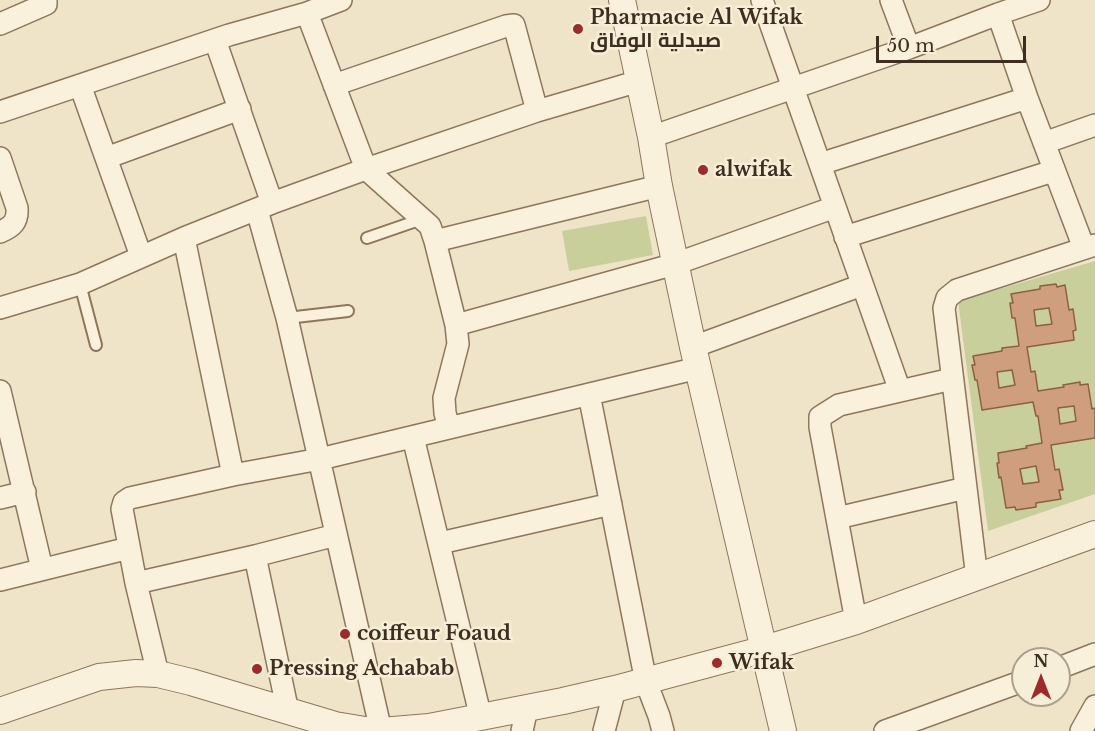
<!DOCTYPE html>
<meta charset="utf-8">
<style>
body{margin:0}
#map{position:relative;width:1095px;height:731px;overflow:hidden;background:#f0e4c8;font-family:"Libre Baskerville",serif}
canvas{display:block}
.north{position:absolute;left:1011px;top:647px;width:60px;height:60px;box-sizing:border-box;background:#f7eed8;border:2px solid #ada18e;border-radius:50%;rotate:0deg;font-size:16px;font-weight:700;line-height:24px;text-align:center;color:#3d2e20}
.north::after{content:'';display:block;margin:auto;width:21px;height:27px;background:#9e2a2b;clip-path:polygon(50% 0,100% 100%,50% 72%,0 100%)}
.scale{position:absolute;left:876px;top:36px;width:150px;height:27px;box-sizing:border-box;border:3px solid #3d2e20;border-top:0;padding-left:8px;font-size:18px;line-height:21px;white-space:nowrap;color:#3d2e20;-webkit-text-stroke:4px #f7eed8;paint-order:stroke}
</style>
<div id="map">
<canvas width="1095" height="731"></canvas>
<div class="north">N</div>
<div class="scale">50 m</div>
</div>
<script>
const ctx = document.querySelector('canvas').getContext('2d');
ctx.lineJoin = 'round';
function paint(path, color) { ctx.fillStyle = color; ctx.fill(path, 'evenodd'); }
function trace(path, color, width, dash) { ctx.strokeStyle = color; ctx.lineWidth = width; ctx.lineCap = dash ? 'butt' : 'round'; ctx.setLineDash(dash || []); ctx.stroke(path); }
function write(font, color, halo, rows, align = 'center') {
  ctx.font = font + ' "Libre Baskerville",Cairo,serif'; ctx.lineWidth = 5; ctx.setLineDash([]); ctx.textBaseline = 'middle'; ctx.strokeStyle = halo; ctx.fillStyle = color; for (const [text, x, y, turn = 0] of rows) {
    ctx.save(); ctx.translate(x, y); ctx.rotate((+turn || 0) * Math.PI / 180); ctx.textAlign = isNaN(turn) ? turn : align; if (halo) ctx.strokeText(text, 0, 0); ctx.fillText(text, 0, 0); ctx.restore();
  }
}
paint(new Path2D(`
 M 646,216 L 653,255 L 569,271 L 562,231 Z
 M 1095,261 L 1095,494 L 988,531 L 958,301 Z`), '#c9cf9b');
const building = new Path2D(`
 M 1056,284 L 1057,287 L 1065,285 L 1069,310 L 1073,309 L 1076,330 L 1073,331 L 1074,340 L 1027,347 L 1031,372 L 1035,371 L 1038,391 L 1064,387 L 1063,385 L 1080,382 L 1080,385 L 1088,384 L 1092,409 L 1095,408 L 1095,438 L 1051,445 L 1055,470 L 1059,469 L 1063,490 L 1059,490 L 1061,499 L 1036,503 L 1036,507 L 1016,510 L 1015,507 L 1006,508 L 1001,477 L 999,478 L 997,463 L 999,463 L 998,453 L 1027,448 L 1026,446 L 1042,443 L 1038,416 L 1036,416 L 1033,402 L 982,410 L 977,380 L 975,380 L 972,365 L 975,365 L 973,356 L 1002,351 L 1002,348 L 1019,346 L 1015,318 L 1012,318 L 1010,303 L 1013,303 L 1011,294 L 1040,289 L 1040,286 ZM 1049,308 L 1052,324 L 1036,326 L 1034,310 ZM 1012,370 L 1015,385 L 999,388 L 997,372 ZM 1074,406 L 1076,421 L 1060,424 L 1058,408 ZM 1036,466 L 1039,482 L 1023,484 L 1020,469 Z`);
paint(building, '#cf9f7d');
trace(building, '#8d5f41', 1.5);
const service = new Path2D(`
 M 367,238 L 422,219
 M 80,284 L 96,345
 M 287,318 L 348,311`);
const minor = new Path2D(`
 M 762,0 L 900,391
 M 891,0 L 909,48
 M 307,13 L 366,169 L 430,226 L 435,241 L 456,325 L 458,344 L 444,398 L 445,413 L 449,428
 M 998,14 L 1027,98 L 1084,248
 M 0,24 L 46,4 L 46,0
 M 215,40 L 272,203
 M 80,85 L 141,256
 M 334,85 L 506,26 L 514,25 L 537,111
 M 0,112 L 229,35 L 307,13 L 341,0
 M 651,137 L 909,48 L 998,14 L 1039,0
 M 1044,143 L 1095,125
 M 0,158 L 17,208 C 18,222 12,227 0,232
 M 106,158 L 240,109
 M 820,164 L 1027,98
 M 257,210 L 287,318 L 381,731
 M 845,237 L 1053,171
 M 184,238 L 233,475
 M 435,241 L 659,186
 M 0,308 L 80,284 L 184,238 L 272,203 L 366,169 L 537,111 L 639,81
 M 456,325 L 675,264 L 835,207
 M 693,347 L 862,285
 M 0,391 L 42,569
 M 589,394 L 646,682 L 659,716 L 663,731
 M 413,437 L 481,718
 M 0,498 L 25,492
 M 837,518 L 966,488
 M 440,543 L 611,504
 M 255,556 L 288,712
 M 977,578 L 944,308 L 947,298 L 957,290 L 1095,245
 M 0,580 L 129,548
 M 136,583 L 255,556 L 336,535
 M 856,621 L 820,427 L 820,417 L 839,405 L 952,379
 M 1059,668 L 1095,654
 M 158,674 L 136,583 L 122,509 L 124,502 L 130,498 L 233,475 L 320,459 L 698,368
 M 522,731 L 527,708
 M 604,731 L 615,689
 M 885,731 L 1023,681
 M 1081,731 L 1095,706`);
const tertiary = new Path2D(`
 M 622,0 L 651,137 L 659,186 L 693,347 L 783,731
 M 0,711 L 99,677 L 136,673 L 158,674 L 191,682 L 335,725 L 365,730 L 381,731 L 429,727 L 563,701 L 615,689 L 765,649 L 856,621 L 1095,534`);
trace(service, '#8d765c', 14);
trace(minor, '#8d765c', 24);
trace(tertiary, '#8d765c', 28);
trace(service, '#faf1dc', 10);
trace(minor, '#faf1dc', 21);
trace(tertiary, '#faf1dc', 26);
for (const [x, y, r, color] of [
 [578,29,6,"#9e2a2b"],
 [703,170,6,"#9e2a2b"],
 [345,634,6,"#9e2a2b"],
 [717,663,6,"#9e2a2b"],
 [257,669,6,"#9e2a2b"]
]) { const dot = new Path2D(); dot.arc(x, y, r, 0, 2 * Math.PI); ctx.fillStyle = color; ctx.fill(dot); trace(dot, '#f7eed8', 2); }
write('bold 20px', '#3d2e20', '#f7eed8', [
 ["Pharmacie Al Wifak",590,18],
 ["صيدلية الوفاق",590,41],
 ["alwifak",715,170],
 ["coiffeur Foaud",357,634],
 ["Wifak",729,663],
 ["Pressing Achabab",269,669]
], 'left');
</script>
